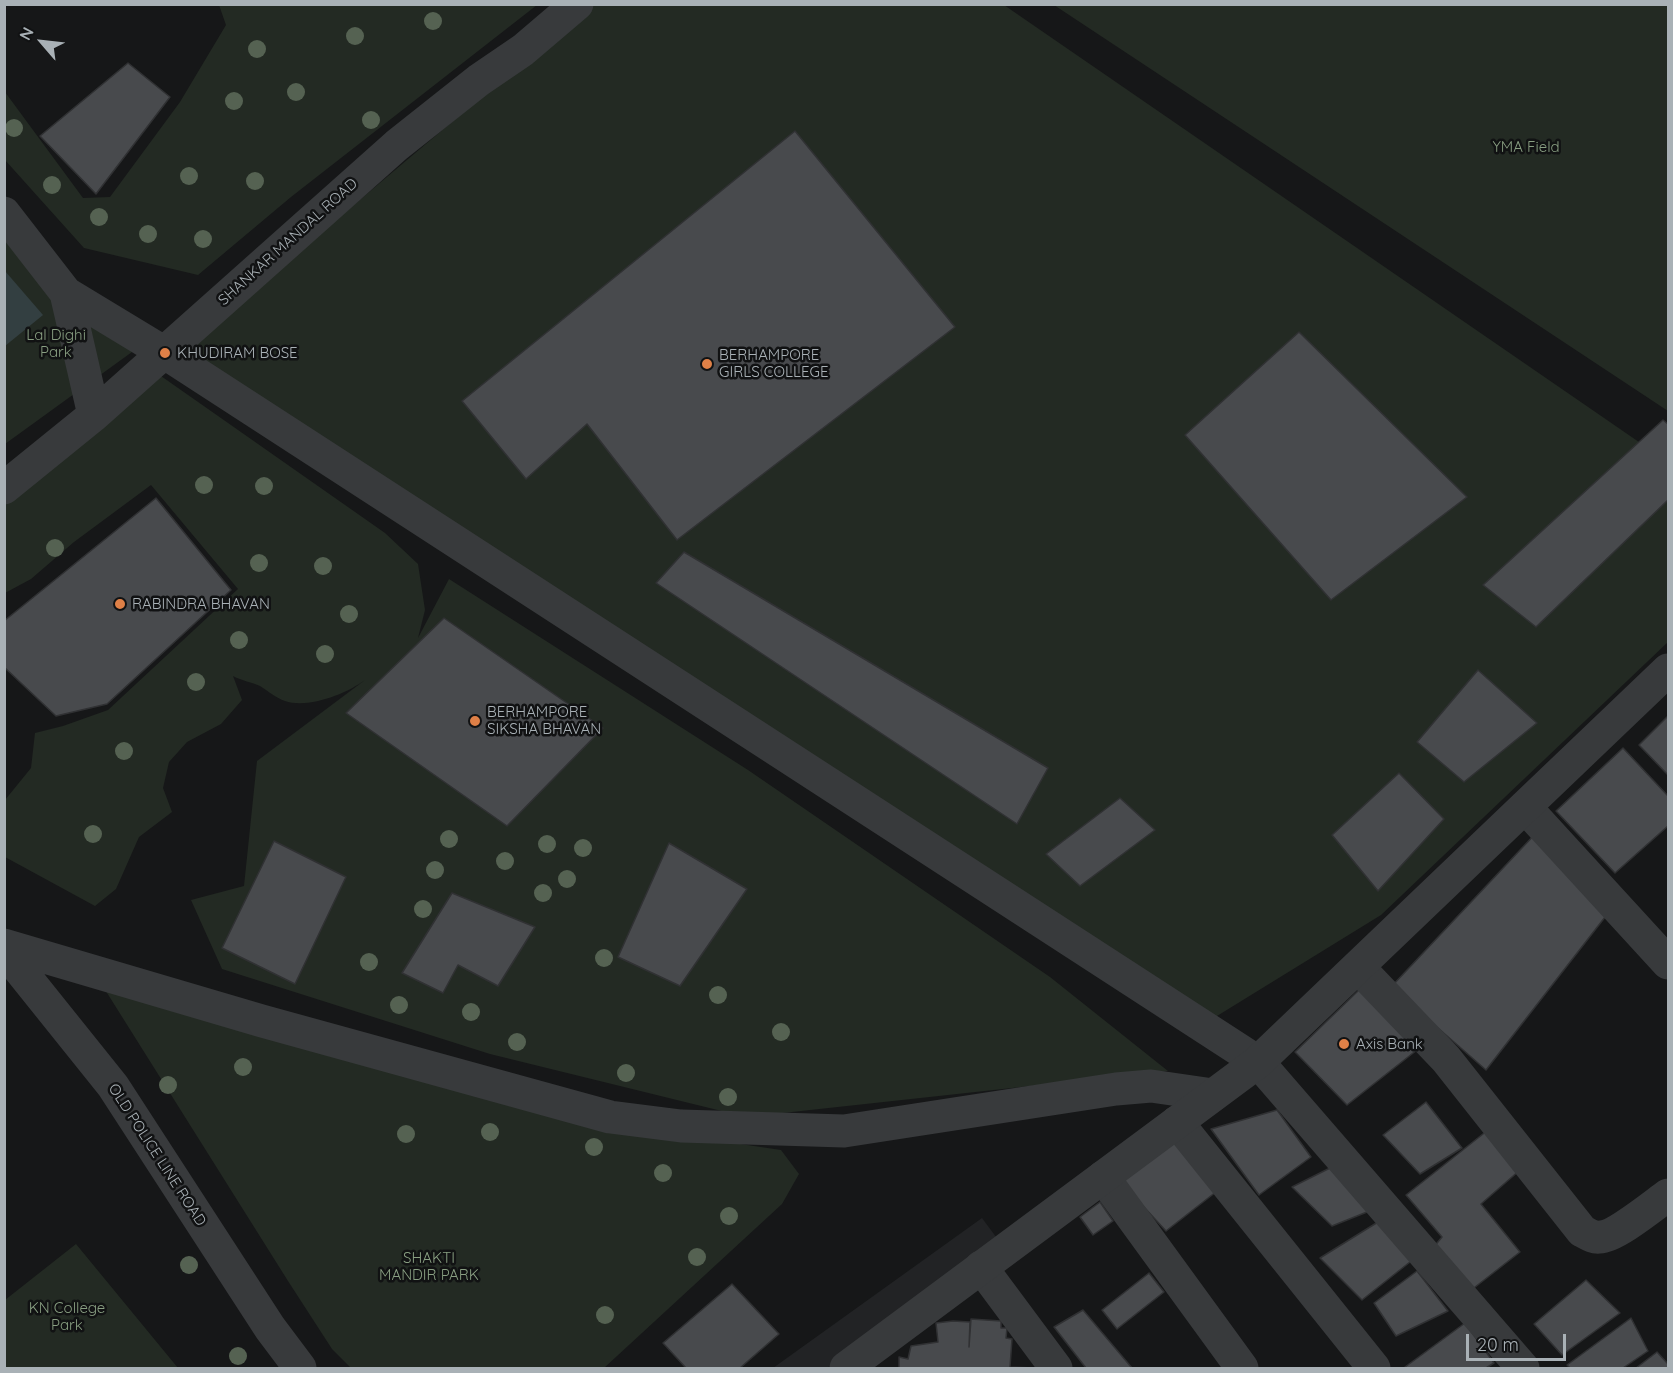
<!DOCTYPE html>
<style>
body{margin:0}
#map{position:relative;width:1673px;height:1373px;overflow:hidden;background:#161718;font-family:Quicksand,sans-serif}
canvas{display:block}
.frame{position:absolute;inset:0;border:6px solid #a9b1b6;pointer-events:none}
.north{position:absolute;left:12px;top:12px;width:60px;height:60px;-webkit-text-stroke:4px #111213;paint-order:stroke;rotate:298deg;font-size:16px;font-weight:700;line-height:24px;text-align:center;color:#a9b1b6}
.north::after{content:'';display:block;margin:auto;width:21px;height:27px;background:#a9b1b6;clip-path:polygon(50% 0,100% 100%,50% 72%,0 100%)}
.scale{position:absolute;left:1466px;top:1334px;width:100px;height:27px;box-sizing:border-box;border:3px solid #a9b1b6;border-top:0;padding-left:8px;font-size:18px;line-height:21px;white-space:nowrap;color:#a9b1b6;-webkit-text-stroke:4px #111213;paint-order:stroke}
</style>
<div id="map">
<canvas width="1673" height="1373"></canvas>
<div class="frame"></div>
<div class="north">N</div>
<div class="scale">20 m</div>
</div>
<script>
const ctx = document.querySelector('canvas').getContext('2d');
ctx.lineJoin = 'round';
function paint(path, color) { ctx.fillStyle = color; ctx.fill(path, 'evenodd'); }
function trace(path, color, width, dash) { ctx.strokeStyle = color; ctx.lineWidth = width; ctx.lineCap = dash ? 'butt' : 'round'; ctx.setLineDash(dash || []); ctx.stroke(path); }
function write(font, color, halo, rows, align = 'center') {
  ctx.font = font + ' Quicksand,sans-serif'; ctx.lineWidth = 5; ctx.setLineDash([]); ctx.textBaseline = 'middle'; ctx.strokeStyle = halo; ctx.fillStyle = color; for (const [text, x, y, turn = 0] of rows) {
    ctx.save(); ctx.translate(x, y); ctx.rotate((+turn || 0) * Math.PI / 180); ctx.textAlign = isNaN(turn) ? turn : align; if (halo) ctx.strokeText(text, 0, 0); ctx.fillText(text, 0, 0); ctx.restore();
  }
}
paint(new Path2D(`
 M 982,1218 L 1002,1245 L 827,1368 L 773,1368 Z`), '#222325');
paint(new Path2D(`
 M 219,5 L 219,4 L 537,5 L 291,197 L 198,275 L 84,248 L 5,160 L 5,92 L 83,198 L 110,197 L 180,102 L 226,25 Z
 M 590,5 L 1004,5 L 1668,462 L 1668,642 L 1381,915 L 1191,1032 L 179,353 Z
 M 1054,5 L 1668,5 L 1668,411 Z
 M 4,208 L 132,352 L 5,444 L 4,444 Z
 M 141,362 L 385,533 L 418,564 L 425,610 L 418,638 L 449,579 L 748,770 L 1050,977 L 1168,1071 L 746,1117 L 490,1054 L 222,969 L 191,900 L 244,886 L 257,761 L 365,680 C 346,694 308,709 285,701 C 276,698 268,691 260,686 C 252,682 242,681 233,676 L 242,700 L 221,724 L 187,742 L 169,762 L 163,788 L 172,812 L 139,837 L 116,889 L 95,906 L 5,857 L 5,800 L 31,768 L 35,733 L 63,726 L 108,710 L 238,589 L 151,485 L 74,542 L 31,579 L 5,593 L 5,469 Z
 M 92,969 L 727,1142 L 781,1150 L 799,1174 L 782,1204 L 604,1368 L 351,1368 L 332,1349 L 288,1281 Z
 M 76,1244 L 178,1368 L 5,1368 L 5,1300 Z`), '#232a23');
paint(new Path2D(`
 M 5,271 L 43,315 L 5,346 L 4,346 Z`), '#333f41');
const building = new Path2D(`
 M 128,63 L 170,97 L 96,194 L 40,136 Z
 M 795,131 L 955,327 L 677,540 L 587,424 L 526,479 L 462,401 Z
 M 1299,332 L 1467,497 L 1331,600 L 1185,435 Z
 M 1663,420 L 1668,424 L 1668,500 L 1536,627 L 1483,585 Z
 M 156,498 L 231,590 L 107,704 L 56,716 L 4,667 L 4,621 Z
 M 684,552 L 1048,768 L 1017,824 L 656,583 Z
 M 444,618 L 603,728 L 507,826 L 346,713 Z
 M 1478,670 L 1537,723 L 1464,782 L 1417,742 Z
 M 1668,716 L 1668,775 L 1639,745 Z
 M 1623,748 L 1668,796 L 1668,826 L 1615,873 L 1556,811 Z
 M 1399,773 L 1444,819 L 1378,891 L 1332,835 Z
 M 1120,798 L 1155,830 L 1080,886 L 1046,854 Z
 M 1537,832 L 1609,912 L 1486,1070 L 1391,987 Z
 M 274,841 L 346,877 L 295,984 L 222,948 Z
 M 669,843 L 747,889 L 680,986 L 618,957 Z
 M 452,893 L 535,927 L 498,986 L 458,965 L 443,993 L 402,973 Z
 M 1361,988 L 1422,1046 L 1347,1105 L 1295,1052 Z
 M 1426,1102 L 1462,1148 L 1420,1174 L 1383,1135 Z
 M 1277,1110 L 1311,1157 L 1259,1195 L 1211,1129 Z
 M 1488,1130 L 1520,1170 L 1481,1204 L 1520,1252 L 1470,1291 L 1433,1248 L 1442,1237 L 1406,1195 Z
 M 1176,1136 L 1221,1188 L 1166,1231 L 1120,1181 Z
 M 1336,1165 L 1377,1208 L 1332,1226 L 1292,1187 Z
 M 1100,1202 L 1113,1221 L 1093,1235 L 1080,1217 Z
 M 1378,1222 L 1415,1258 L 1362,1300 L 1320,1258 Z
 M 1417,1271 L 1448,1311 L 1396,1336 L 1374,1303 Z
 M 1149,1273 L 1164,1292 L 1117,1329 L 1102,1310 Z
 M 1586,1280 L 1620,1313 L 1562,1355 L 1534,1324 Z
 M 732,1284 L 779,1334 L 740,1368 L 686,1368 L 663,1343 Z
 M 1083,1310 L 1132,1368 L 1086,1368 L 1054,1327 Z
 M 1631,1318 L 1648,1351 L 1623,1368 L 1570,1368 L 1567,1365 Z
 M 971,1319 L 1001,1321 L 1001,1328 L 1007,1328 L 1006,1338 L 1012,1339 L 1010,1367 L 1034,1368 L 899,1368 L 899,1357 L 908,1359 L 911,1346 L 938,1342 L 936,1323 L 953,1321 L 970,1322 L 969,1347 Z
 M 1465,1323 L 1494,1363 L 1486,1368 L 1406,1368 L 1405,1367 Z
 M 1657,1352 L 1668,1364 L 1668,1368 L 1636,1368 Z`);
paint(building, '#484a4d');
trace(building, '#303133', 1.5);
trace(new Path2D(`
 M 4,213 L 66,293 L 165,353 L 1258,1062 L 1523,1368
 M 66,293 L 94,415
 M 4,488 L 94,415 L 397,145 L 479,80 L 523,50 L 577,4
 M 1525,807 L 1668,963
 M 4,945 L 262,1021 L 610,1117 L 681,1126 L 844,1131 L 1116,1089 L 1151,1086 L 1213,1095
 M 4,950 L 113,1086 L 270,1328 L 300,1368
 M 1358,967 L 1446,1059 L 1582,1231 C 1588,1234 1593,1238 1600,1237 C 1615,1237 1654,1205 1668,1195
 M 1177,1122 L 1374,1368
 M 1103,1177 L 1242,1368
 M 981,1267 L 1056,1368`), '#383a3c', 33);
trace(new Path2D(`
 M 846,1368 L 1258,1062 L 1668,670`), '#383a3c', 33);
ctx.fillStyle = '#556252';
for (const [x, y] of [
 [433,21],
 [355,36],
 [257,49],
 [296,92],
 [234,101],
 [371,120],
 [14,128],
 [189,176],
 [255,181],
 [52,185],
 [99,217],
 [148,234],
 [203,239],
 [204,485],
 [264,486],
 [55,548],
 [259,563],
 [323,566],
 [349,614],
 [239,640],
 [325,654],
 [196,682],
 [124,751],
 [93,834],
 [449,839],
 [547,844],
 [583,848],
 [505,861],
 [435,870],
 [567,879],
 [543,893],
 [423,909],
 [604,958],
 [369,962],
 [718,995],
 [399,1005],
 [471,1012],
 [781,1032],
 [517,1042],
 [243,1067],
 [626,1073],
 [168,1085],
 [728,1097],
 [490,1132],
 [406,1134],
 [594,1147],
 [663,1173],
 [729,1216],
 [697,1257],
 [189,1265],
 [605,1315],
 [238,1356]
]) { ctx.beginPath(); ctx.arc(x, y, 9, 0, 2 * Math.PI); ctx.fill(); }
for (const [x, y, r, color] of [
 [165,353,6,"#df8047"],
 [707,364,6,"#df8047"],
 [120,604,6,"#df8047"],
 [475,721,6,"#df8047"],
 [1344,1044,6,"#df8047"]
]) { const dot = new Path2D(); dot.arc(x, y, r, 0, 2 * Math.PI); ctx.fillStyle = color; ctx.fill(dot); trace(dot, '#111213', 2); }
write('15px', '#899f82', '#111213', [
 ["YMA Field",1526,147],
 ["Lal Dighi",56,335],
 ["Park",56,352],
 ["SHAKTI",429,1258],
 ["MANDIR PARK",429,1275],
 ["KN College",67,1308],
 ["Park",67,1325]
]);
write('15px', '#a9b1b6', '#111213', [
 ["SHANKAR MANDAL ROAD",288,242,-42],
 ["OLD POLICE LINE ROAD",157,1155,57]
]);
write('15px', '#a9b1b6', '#111213', [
 ["KHUDIRAM BOSE",177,353],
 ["BERHAMPORE",719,355],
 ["GIRLS COLLEGE",719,372],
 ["RABINDRA BHAVAN",132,604],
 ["BERHAMPORE",487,712],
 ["SIKSHA BHAVAN",487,729],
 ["Axis Bank",1356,1044]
], 'left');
</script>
